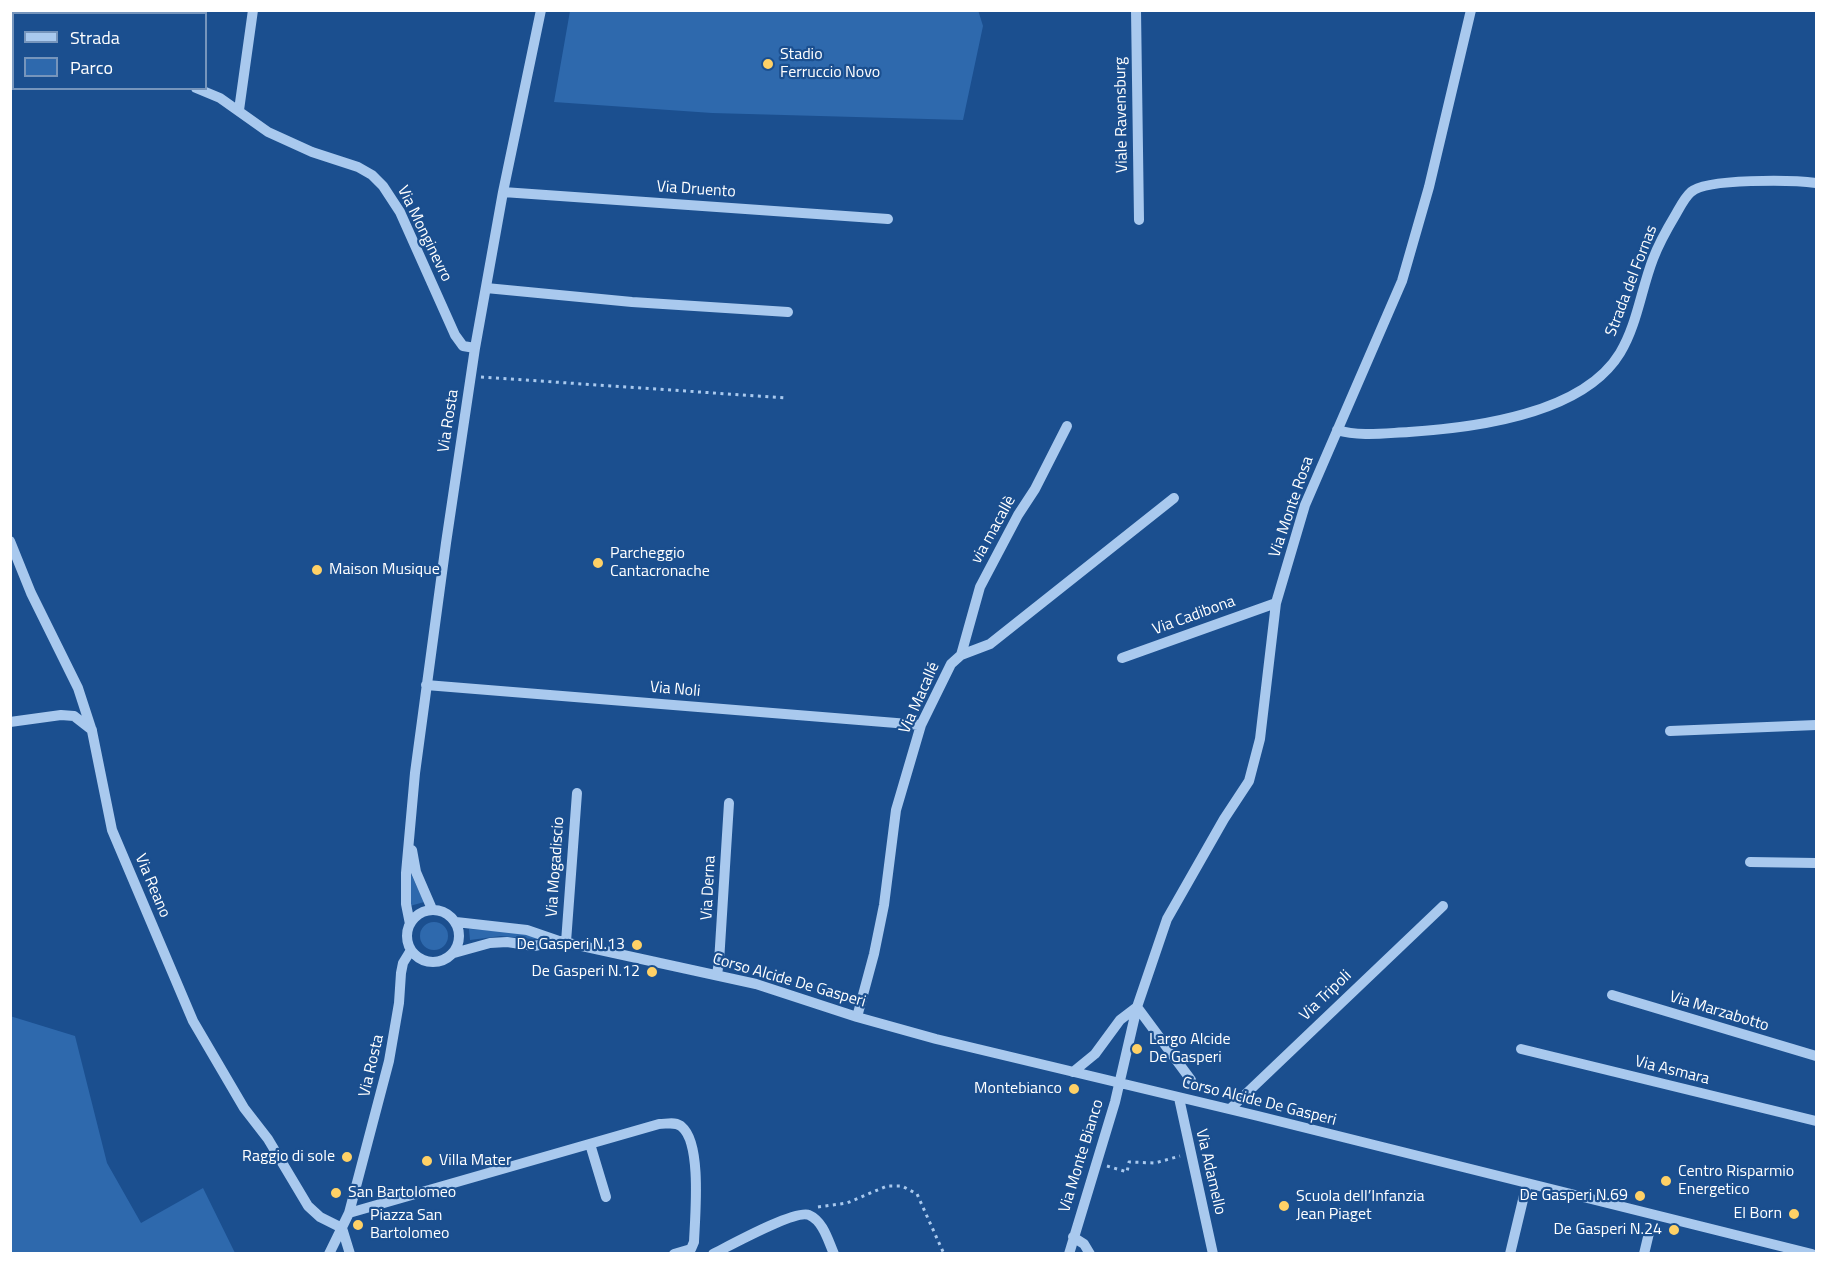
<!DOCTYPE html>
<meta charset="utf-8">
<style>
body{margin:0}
#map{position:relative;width:1827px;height:1264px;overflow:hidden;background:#1b4f8f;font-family:"Titillium Web",sans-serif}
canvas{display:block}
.frame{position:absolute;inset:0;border:12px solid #fff;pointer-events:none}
.legend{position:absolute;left:12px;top:12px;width:195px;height:78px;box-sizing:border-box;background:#1b4f8f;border:2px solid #7695bc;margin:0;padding:8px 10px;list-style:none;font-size:18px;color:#fff}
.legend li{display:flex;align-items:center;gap:12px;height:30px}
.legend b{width:30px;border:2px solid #7695bc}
</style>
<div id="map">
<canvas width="1827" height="1264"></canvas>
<div class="frame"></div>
<ul class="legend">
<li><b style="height:8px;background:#a9c9ee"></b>Strada</li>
<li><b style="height:16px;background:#2e69ad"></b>Parco</li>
</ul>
</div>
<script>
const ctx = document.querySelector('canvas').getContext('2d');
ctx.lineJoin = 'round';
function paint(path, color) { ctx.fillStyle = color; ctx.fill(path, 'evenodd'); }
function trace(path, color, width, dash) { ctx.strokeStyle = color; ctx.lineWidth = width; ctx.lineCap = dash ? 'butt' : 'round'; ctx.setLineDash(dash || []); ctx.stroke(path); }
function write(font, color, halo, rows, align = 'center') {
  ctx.font = font + ' "Titillium Web",sans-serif'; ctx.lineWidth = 4.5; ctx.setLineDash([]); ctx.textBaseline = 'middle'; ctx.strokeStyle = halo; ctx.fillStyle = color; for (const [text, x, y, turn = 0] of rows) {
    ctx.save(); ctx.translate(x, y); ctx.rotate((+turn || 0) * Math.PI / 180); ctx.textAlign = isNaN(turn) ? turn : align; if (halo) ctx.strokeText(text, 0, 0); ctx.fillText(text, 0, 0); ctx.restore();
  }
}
paint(new Path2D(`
 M 978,10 L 983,26 L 963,120 L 712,113 L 554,102 L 570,11 Z
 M 411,874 L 424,902 L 410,906 Z
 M420 936a14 14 0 1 1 28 0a14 14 0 1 1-28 0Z
 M 469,929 L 512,932 L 541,938 L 533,939 L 501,936 L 470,940 Z
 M 10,1016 L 75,1036 L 107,1163 L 141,1223 L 203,1188 L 235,1253 L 11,1253 Z`), '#2e69ad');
trace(new Path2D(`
 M 481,377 L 787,398
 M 1107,1166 L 1127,1172 L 1129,1162 L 1155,1163 L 1180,1156
 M 818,1207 L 847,1203 L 887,1186 L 902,1186 L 917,1194 L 944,1254`), '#a9c9ee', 3, [3, 4.5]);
trace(new Path2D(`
 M 42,10 L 46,14
 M 1136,10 L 1139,220
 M 196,88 L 220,98 L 268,132 L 312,152 L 358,167 L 372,175 L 383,186 L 400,212 L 455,335 L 463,346 L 475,348
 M 239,110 L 253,10
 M 503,192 L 888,219
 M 486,288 L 632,302 L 788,312
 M 1337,430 C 1360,437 1386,433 1409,432 C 1474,428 1583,414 1620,353 C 1637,325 1641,290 1653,259 C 1659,243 1667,229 1676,214 C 1680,207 1685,197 1691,192 C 1706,178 1794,180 1816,183
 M 10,541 L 31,593 L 78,688 L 92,731 L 112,830 L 193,1021 L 244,1108 L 268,1139 L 308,1206 L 320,1217 L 342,1228 L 350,1254
 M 961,655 L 980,587 L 1018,515 L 1035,489 L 1067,426
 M 1122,658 L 1276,603
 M 426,685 L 921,725
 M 10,722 L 61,715 L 74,716 L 92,730
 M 1670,731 L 1816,725
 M 412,850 L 416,872 L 432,909
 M 1750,862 L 1816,863
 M407 936a26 26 0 1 1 52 0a26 26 0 1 1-52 0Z
 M 456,922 L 527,930 L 559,941 L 756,984 L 857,1017 L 936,1039 L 1258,1116 L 1812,1254
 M 410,924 L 406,904 L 406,873 L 415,773 L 446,543 L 475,348 L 503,192 L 541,10
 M 566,942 L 577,793
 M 454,953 L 490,943 L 507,942 L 534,946 L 559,941
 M 717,974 L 719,962 L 729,803
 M 1612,995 L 1816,1056
 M 1137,1007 L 1191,1080
 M 857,1017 L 874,954 L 884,905 L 896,810 L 921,725 L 951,664 L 961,655 L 990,644 L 1174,498
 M 1521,1049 L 1816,1121
 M 1073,1072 L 1095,1054 L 1120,1020 L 1137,1007
 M 1179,1098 L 1213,1254
 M 1230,1109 L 1443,906
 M 590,1144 L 606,1197
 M 349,1213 L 659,1124 C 667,1124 676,1121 682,1127 C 702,1144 695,1216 694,1242 L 691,1249 L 674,1254
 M 1073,1237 L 1084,1244 L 1090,1254
 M 329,1254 L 349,1213 L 389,1061 L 399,1003 L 401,973 L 403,963 L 411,950
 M 713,1254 C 729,1246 796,1209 809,1215 C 823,1221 828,1240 834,1254
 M 1069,1254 L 1115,1102 L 1137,1007 L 1167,919 L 1224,819 L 1249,781 L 1260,739 L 1276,603 L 1305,505 L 1402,281 L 1429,187 L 1471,10
 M 1510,1254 L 1527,1183
 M 1644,1254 L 1649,1233`), '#a9c9ee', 10);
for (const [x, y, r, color] of [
 [768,64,6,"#ffd166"],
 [598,563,6,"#ffd166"],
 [317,570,6,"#ffd166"],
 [637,945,6,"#ffd166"],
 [652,972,6,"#ffd166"],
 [1137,1049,6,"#ffd166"],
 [1074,1089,6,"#ffd166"],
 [347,1157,6,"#ffd166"],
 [427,1161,6,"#ffd166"],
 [1666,1181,6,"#ffd166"],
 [336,1193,6,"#ffd166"],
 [1640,1196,6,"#ffd166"],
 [1284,1206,6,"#ffd166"],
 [1794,1214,6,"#ffd166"],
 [358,1225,6,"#ffd166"],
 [1674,1230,6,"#ffd166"]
]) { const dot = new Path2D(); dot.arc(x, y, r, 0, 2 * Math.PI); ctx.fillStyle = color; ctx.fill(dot); trace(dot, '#1b4f8f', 2); }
write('16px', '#fff', '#1b4f8f', [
 ["Stadio",780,55],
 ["Ferruccio Novo",780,73],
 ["Parcheggio",610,554],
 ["Cantacronache",610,572],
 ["Maison Musique",329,570],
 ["De Gasperi N.13",625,945,"right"],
 ["De Gasperi N.12",640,972,"right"],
 ["Largo Alcide",1149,1040],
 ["De Gasperi",1149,1058],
 ["Montebianco",1062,1089,"right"],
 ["Raggio di sole",335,1157,"right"],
 ["Villa Mater",439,1161],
 ["Centro Risparmio",1678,1172],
 ["Energetico",1678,1190],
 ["San Bartolomeo",348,1193],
 ["De Gasperi N.69",1628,1196,"right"],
 ["Scuola dell’Infanzia",1296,1197],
 ["Jean Piaget",1296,1215],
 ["El Born",1782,1214,"right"],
 ["Piazza San",370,1216],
 ["Bartolomeo",370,1234],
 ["De Gasperi N.24",1662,1230,"right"]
], 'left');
write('16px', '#fff', '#1b4f8f', [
 ["Viale Ravensburg",1122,115,-91],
 ["Via Druento",696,190,4],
 ["Via Monginevro",424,234,64],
 ["Strada del Fornas",1632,281,-69],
 ["Via Rosta",449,421,-81],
 ["Via Monte Rosa",1292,507,-71],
 ["via macallè",994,530,-61],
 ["Via Cadibona",1194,616,-20],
 ["Via Noli",675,690,5],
 ["Via Macallé",920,698,-66],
 ["Via Mogadiscio",556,867,-86],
 ["Via Reano",152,886,67],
 ["Via Derna",709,888,-87],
 ["Corso Alcide De Gasperi",789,981,16],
 ["Via Tripoli",1326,996,-44],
 ["Via Marzabotto",1719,1012,17],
 ["Via Rosta",372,1066,-77],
 ["Via Asmara",1672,1071,14],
 ["Corso Alcide De Gasperi",1259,1102,14],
 ["Via Monte Bianco",1082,1156,-73],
 ["Via Adamello",1210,1172,77]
]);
</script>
